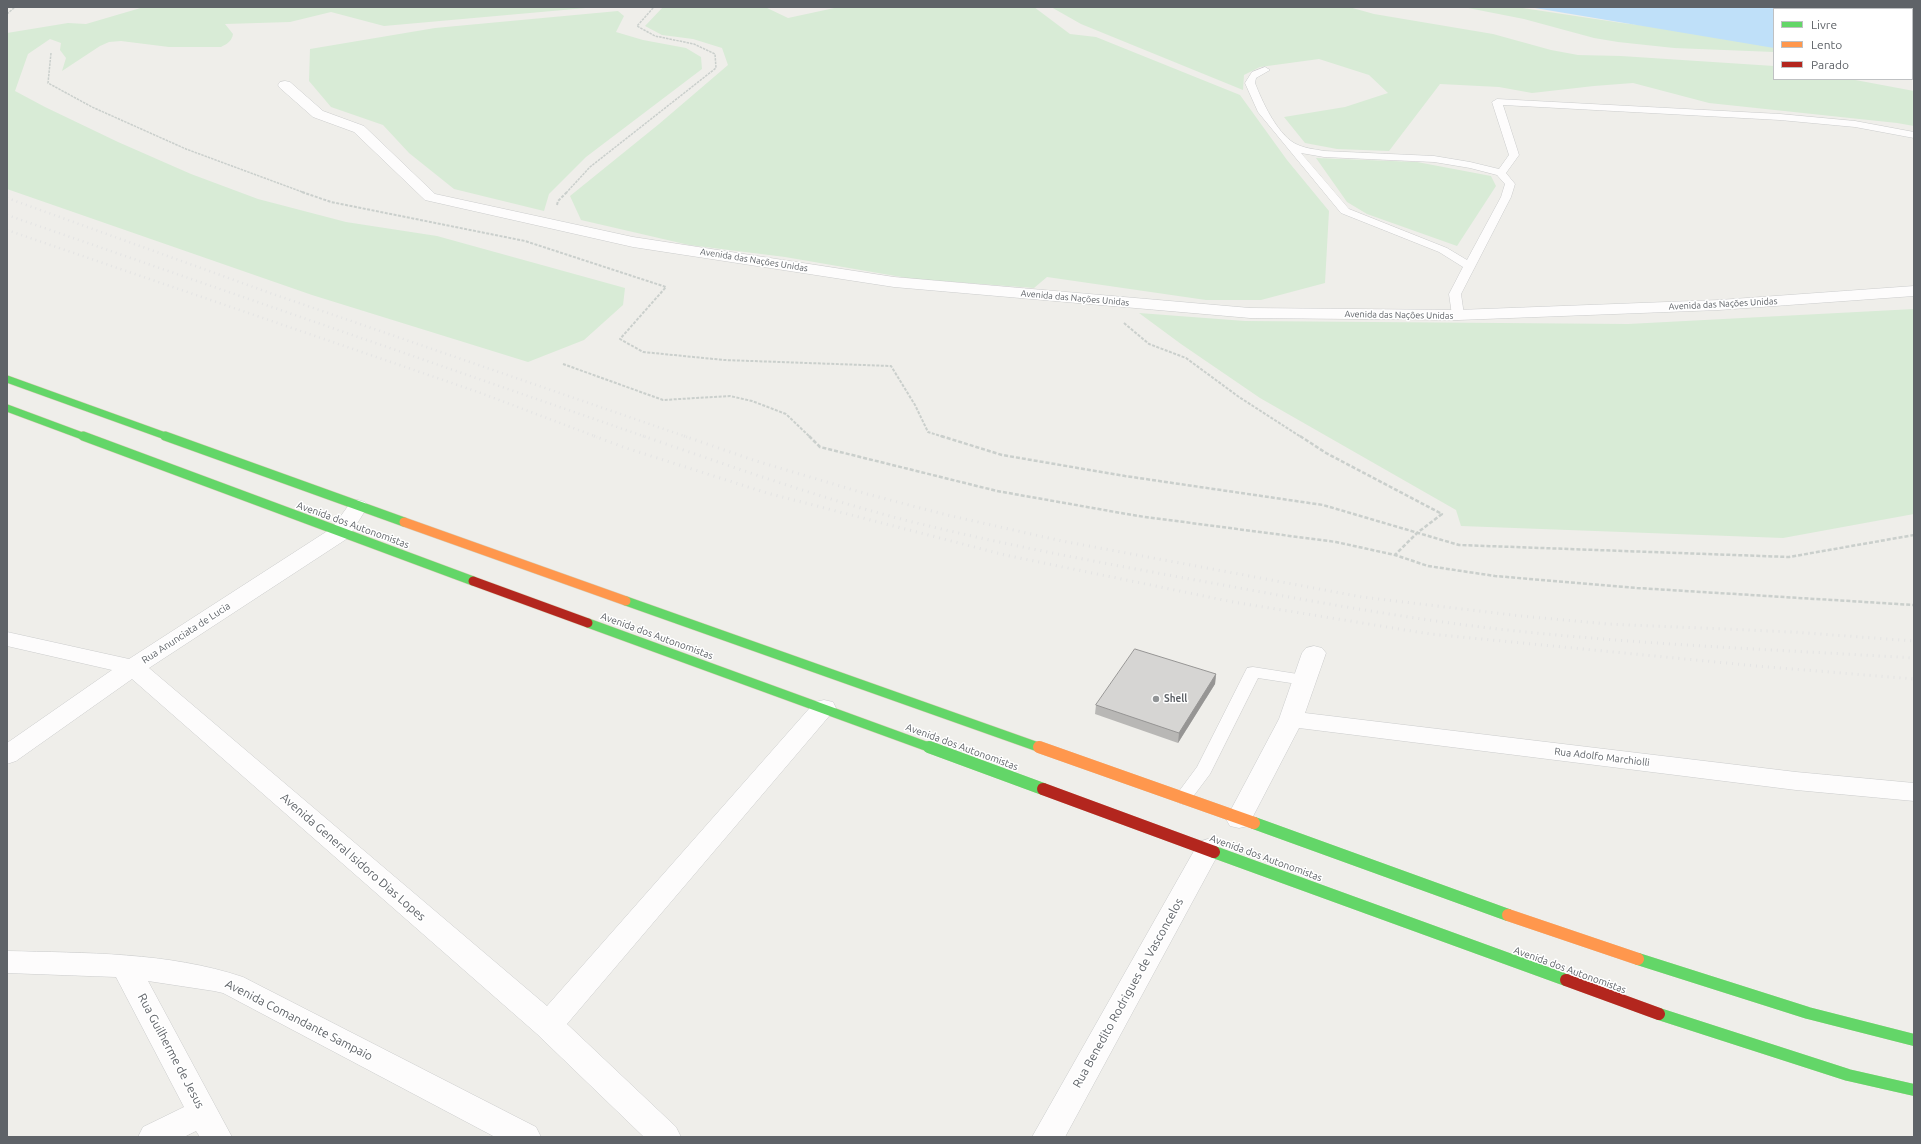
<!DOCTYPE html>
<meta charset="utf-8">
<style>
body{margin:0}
#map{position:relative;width:1921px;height:1144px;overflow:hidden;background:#efeeea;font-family:Ubuntu,sans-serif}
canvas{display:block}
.frame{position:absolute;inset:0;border:8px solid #5f6368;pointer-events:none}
.legend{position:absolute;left:1773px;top:8px;width:140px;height:72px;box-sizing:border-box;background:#fff;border:1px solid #bfc1c3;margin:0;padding:5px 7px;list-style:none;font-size:12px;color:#5f6368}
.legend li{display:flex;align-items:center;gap:8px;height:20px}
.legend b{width:20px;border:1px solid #bfc1c3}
</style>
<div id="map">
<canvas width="1921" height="1144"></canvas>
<div class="frame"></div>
<ul class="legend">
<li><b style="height:5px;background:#63d668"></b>Livre</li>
<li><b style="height:5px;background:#ff974d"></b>Lento</li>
<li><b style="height:5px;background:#b3261e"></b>Parado</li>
</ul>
</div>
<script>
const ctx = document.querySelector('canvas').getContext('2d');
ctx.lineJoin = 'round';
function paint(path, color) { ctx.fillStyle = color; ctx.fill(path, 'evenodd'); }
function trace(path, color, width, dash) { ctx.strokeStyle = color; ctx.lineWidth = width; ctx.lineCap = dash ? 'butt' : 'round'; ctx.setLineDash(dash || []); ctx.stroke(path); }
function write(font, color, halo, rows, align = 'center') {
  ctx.font = font + ' Ubuntu,sans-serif'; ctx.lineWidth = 3; ctx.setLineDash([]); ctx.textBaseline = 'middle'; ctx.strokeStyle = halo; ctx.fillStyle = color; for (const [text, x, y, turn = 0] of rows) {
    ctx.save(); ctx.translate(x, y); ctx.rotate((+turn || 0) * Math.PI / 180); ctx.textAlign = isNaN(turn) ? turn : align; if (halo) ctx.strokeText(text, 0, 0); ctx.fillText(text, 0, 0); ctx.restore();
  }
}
paint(new Path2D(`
 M 144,7 L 597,7 L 384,26 L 331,12 L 290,22 L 225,24 L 233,34 C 232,41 227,44 221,47 L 169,47 L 121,41 L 109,42 L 100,46 L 62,71 L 66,58 L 60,50 L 61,43 L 50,39 L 28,54 L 15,91 L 45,107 L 118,142 L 191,174 L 258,199 L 346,222 L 437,236 L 625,288 L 623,305 L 584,340 L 528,362 L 312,295 L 7,189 L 7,33 L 68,23 L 86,24 Z
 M 663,7 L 765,7 L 788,18 L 839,7 L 1034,7 L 1070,34 L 1096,37 L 1240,95 L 1287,160 L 1329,211 L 1325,283 L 1261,300 L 1206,300 L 1047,277 L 1034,288 L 913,279 L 785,257 L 689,245 L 581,220 L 570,196 L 659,124 L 728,65 L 722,48 L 693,39 L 662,35 L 645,26 Z
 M 1051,7 L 1349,7 L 1374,14 L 1493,34 L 1551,50 L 1578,55 L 1621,56 L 1774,66 L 1774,79 L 1850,79 L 1914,91 L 1914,126 L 1897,123 L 1709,103 L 1633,83 L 1594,86 L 1532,93 L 1499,87 L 1440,84 L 1389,151 L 1337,149 L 1305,143 L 1284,117 L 1345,107 L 1388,93 L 1369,75 L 1319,59 L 1260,67 L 1244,75 L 1243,90 L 1081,24 Z
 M 1463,7 L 1516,7 L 1622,23 L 1774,40 L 1774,52 L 1674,48 L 1618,42 L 1594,38 L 1524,19 Z
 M 618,11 L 624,16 L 616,32 L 643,40 L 686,48 L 701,57 L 702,69 L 586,157 L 549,194 L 544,211 L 454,189 L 409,153 L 383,125 L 331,107 L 309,81 L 310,49 L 435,28 Z
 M 1316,158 L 1417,162 L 1491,176 L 1496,186 L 1457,246 L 1367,214 L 1347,202 Z
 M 1914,309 L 1914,514 L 1783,538 L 1461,526 L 1456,510 L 1260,398 L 1181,344 L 1139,313 L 1245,321 L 1628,324 Z`), '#d8ebd6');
paint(new Path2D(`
 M 1529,7 L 1914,7 L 1914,63 L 1912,63 L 1912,9 L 1774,9 L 1774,48 Z`), '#bfe0f9');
const lane = new Path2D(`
 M 1265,67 L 1270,70 L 1256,78 L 1255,83 C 1262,101 1276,132 1294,143 C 1303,148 1313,149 1324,151 L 1434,156 L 1470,162 L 1499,169 L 1509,155 L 1492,102 L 1497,99 L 1780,114 L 1855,121 L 1914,132 L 1914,138 L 1855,127 L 1780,120 L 1503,105 L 1519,155 L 1506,173 L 1515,184 L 1511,197 L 1461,294 L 1464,315 L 1458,319 L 1452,315 L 1449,294 L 1463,267 L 1439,252 L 1341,213 L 1258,112 L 1245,83 L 1252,72 ZM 1301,153 L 1324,157 L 1434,162 L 1470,168 L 1497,175 L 1505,184 L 1501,197 L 1467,260 L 1447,248 L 1349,209 Z
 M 1253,667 L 1304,675 L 1310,676 L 1312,680 L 1310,684 L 1304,685 L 1258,678 L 1210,774 L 1189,802 L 1183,804 L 1177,802 L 1174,798 L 1197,767 L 1245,672 L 1247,668 Z`);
const street = new Path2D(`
 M 285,81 L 290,82 L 323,111 L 364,126 L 435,194 L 633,237 L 894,277 L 1250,308 L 1458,310 L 1719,300 L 1914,286 L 1914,296 L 1719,310 L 1458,320 L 1250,318 L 894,287 L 633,247 L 425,200 L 354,132 L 313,117 L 280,88 L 278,85 L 280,82 Z
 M 358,500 L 365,502 L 368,506 L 348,538 L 149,668 L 547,1006 L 815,702 L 824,700 L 833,702 L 836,708 L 567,1024 L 676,1127 L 681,1137 L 644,1137 L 537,1034 L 132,679 L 16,761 L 7,764 L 7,743 L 112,670 L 7,646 L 7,632 L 129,659 L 332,528 L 351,502 Z
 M 1314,646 L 1322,648 L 1326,653 L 1305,713 L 1796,772 L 1914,783 L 1914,801 L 1796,790 L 1299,728 L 1248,826 L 1239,828 L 1230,826 L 1226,819 L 1279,719 L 1302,653 L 1306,648 Z
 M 1208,839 L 1217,842 L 1221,849 L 1065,1137 L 1032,1137 L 1199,842 Z
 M 7,951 C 86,953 168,952 243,977 L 536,1127 L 541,1137 L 495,1137 L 223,993 L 214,991 L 148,981 L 232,1137 L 200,1137 L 196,1131 L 184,1137 L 138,1137 L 143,1127 L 184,1107 L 116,977 L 7,973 Z`);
const fastFar2 = new Path2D(`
 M 7,379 L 168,437
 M 7,408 L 85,437`);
const fastFar1 = new Path2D(`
 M 83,436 L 473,581
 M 165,436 L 404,522
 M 626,601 L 1038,747
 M 588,623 L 931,748`);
const fast = new Path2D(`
 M 929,747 L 1043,789
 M 1254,823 L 1508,915
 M 1214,852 L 1566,980
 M 1638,959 L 1808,1013 L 1914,1040
 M 1659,1014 L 1848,1075 L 1914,1090`);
const slowFar1 = new Path2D(`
 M 404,522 L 626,601
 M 1038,747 L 1042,748`);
const slow = new Path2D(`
 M 1039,747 L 1254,823
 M 1508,915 L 1638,959`);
const jamFar1 = new Path2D(`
 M 473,581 L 588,623`);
const jam = new Path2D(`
 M 1043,789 L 1214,852
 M 1566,980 L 1659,1014`);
trace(lane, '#cbcccc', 1);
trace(street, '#cbcccc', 1);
trace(fastFar2, '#d7ceb8', 8);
trace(fastFar1, '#d7ceb8', 10);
trace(fast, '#d7ceb8', 12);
trace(slowFar1, '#d7ceb8', 10);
trace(slow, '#d7ceb8', 12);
trace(jamFar1, '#d7ceb8', 10);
trace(jam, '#d7ceb8', 12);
trace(new Path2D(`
 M 7,14 L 15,7
 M 51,53 L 48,83 L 92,107 L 186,149 L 305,193
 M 566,193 L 590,167 L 716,68 L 715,54 L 694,44 L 655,36 L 637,26 L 654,7`), '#cacfcc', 1.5, [2.5, 1]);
trace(new Path2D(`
 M 302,192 L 331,202 L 525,241 L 666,287 L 620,339 L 643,352 L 724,360 L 891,366 L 915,405 L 928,432 L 944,437
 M 557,205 L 558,201 L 567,192
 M 1124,323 L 1149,344 L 1186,358 L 1239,397 L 1301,437
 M 563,364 L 663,400 L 730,396 L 752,401 L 786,414 L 810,437`), '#cacfcc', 2, [3, 1.5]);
trace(new Path2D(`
 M 809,436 L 820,447 L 997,491 L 1138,516 L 1336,542 L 1395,555 L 1428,566 L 1495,576 L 1637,588 L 1914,605
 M 941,436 L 1002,455 L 1125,476 L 1323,505 L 1459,545 L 1789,557 L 1914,535
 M 1300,436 L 1326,453 L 1442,514 L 1417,533 L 1395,555`), '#cacfcc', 2.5, [4, 2]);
paint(lane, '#fdfcfc');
paint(street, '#fdfcfc');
trace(fastFar2, '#63d668', 7);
trace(fastFar1, '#63d668', 9);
trace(fast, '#63d668', 12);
trace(slowFar1, '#ff974d', 9);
trace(slow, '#ff974d', 12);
trace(jamFar1, '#b3261e', 9);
trace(jam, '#b3261e', 12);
trace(new Path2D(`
 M 7,198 L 270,293 L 687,437
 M 7,215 L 646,437
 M 7,230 L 478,392 L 597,437`), '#e4e4e4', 2.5, [1, 4]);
trace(new Path2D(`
 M 594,436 L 626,448 L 767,493 L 1005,555 L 1233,602 L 1430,634 L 1757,666 L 1914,679
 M 643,436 C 727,465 811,495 897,518 C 994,543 1092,561 1190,579 C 1284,596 1378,614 1473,626 C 1619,644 1767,649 1914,658
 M 684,436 L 756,461 L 867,494 L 947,515 L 1062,541 L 1362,597 L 1521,616 L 1608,624 L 1793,632 L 1914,641`), '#e4e4e4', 3, [1, 5]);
paint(new Path2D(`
 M 1216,674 L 1215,684 L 1178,743 L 1095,714 L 1096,705 Z`), '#b8b7b5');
paint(new Path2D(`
 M 1216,674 L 1215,684 L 1178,743 L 1179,733 Z`), '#969594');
const building = new Path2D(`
 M 1135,649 L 1216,674 L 1179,733 L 1096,705 Z`);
paint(building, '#d6d5d3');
trace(building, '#969594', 1);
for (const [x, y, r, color] of [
 [1156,699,4,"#919496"]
]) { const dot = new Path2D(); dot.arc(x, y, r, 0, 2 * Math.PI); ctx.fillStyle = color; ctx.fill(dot); trace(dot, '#fff', 1.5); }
write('9px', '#5f6368', '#fff', [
 ["Avenida das Nações Unidas",754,260,9],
 ["Avenida das Nações Unidas",1075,298,5],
 ["Avenida das Nações Unidas",1723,304,-3],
 ["Avenida das Nações Unidas",1399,315,1]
]);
write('10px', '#5f6368', '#fff', [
 ["Avenida dos Autonomistas",353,525,20],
 ["Rua Anunciata de Lucia",186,633,-33],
 ["Avenida dos Autonomistas",657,636,20],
 ["Avenida dos Autonomistas",962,747,20],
 ["Rua Adolfo Marchiolli",1602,757,7],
 ["Avenida dos Autonomistas",1266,858,20],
 ["Avenida dos Autonomistas",1570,970,20]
]);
write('bold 10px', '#5f6368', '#fff', [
 ["Shell",1164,699]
], 'left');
write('12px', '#5f6368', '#fff', [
 ["Avenida General Isidoro Dias Lopes",353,857,41],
 ["Rua Benedito Rodrigues de Vasconcelos",1128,993,-61],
 ["Avenida Comandante Sampaio",299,1020,27],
 ["Rua Guilherme de Jesus",171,1051,62]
]);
</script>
